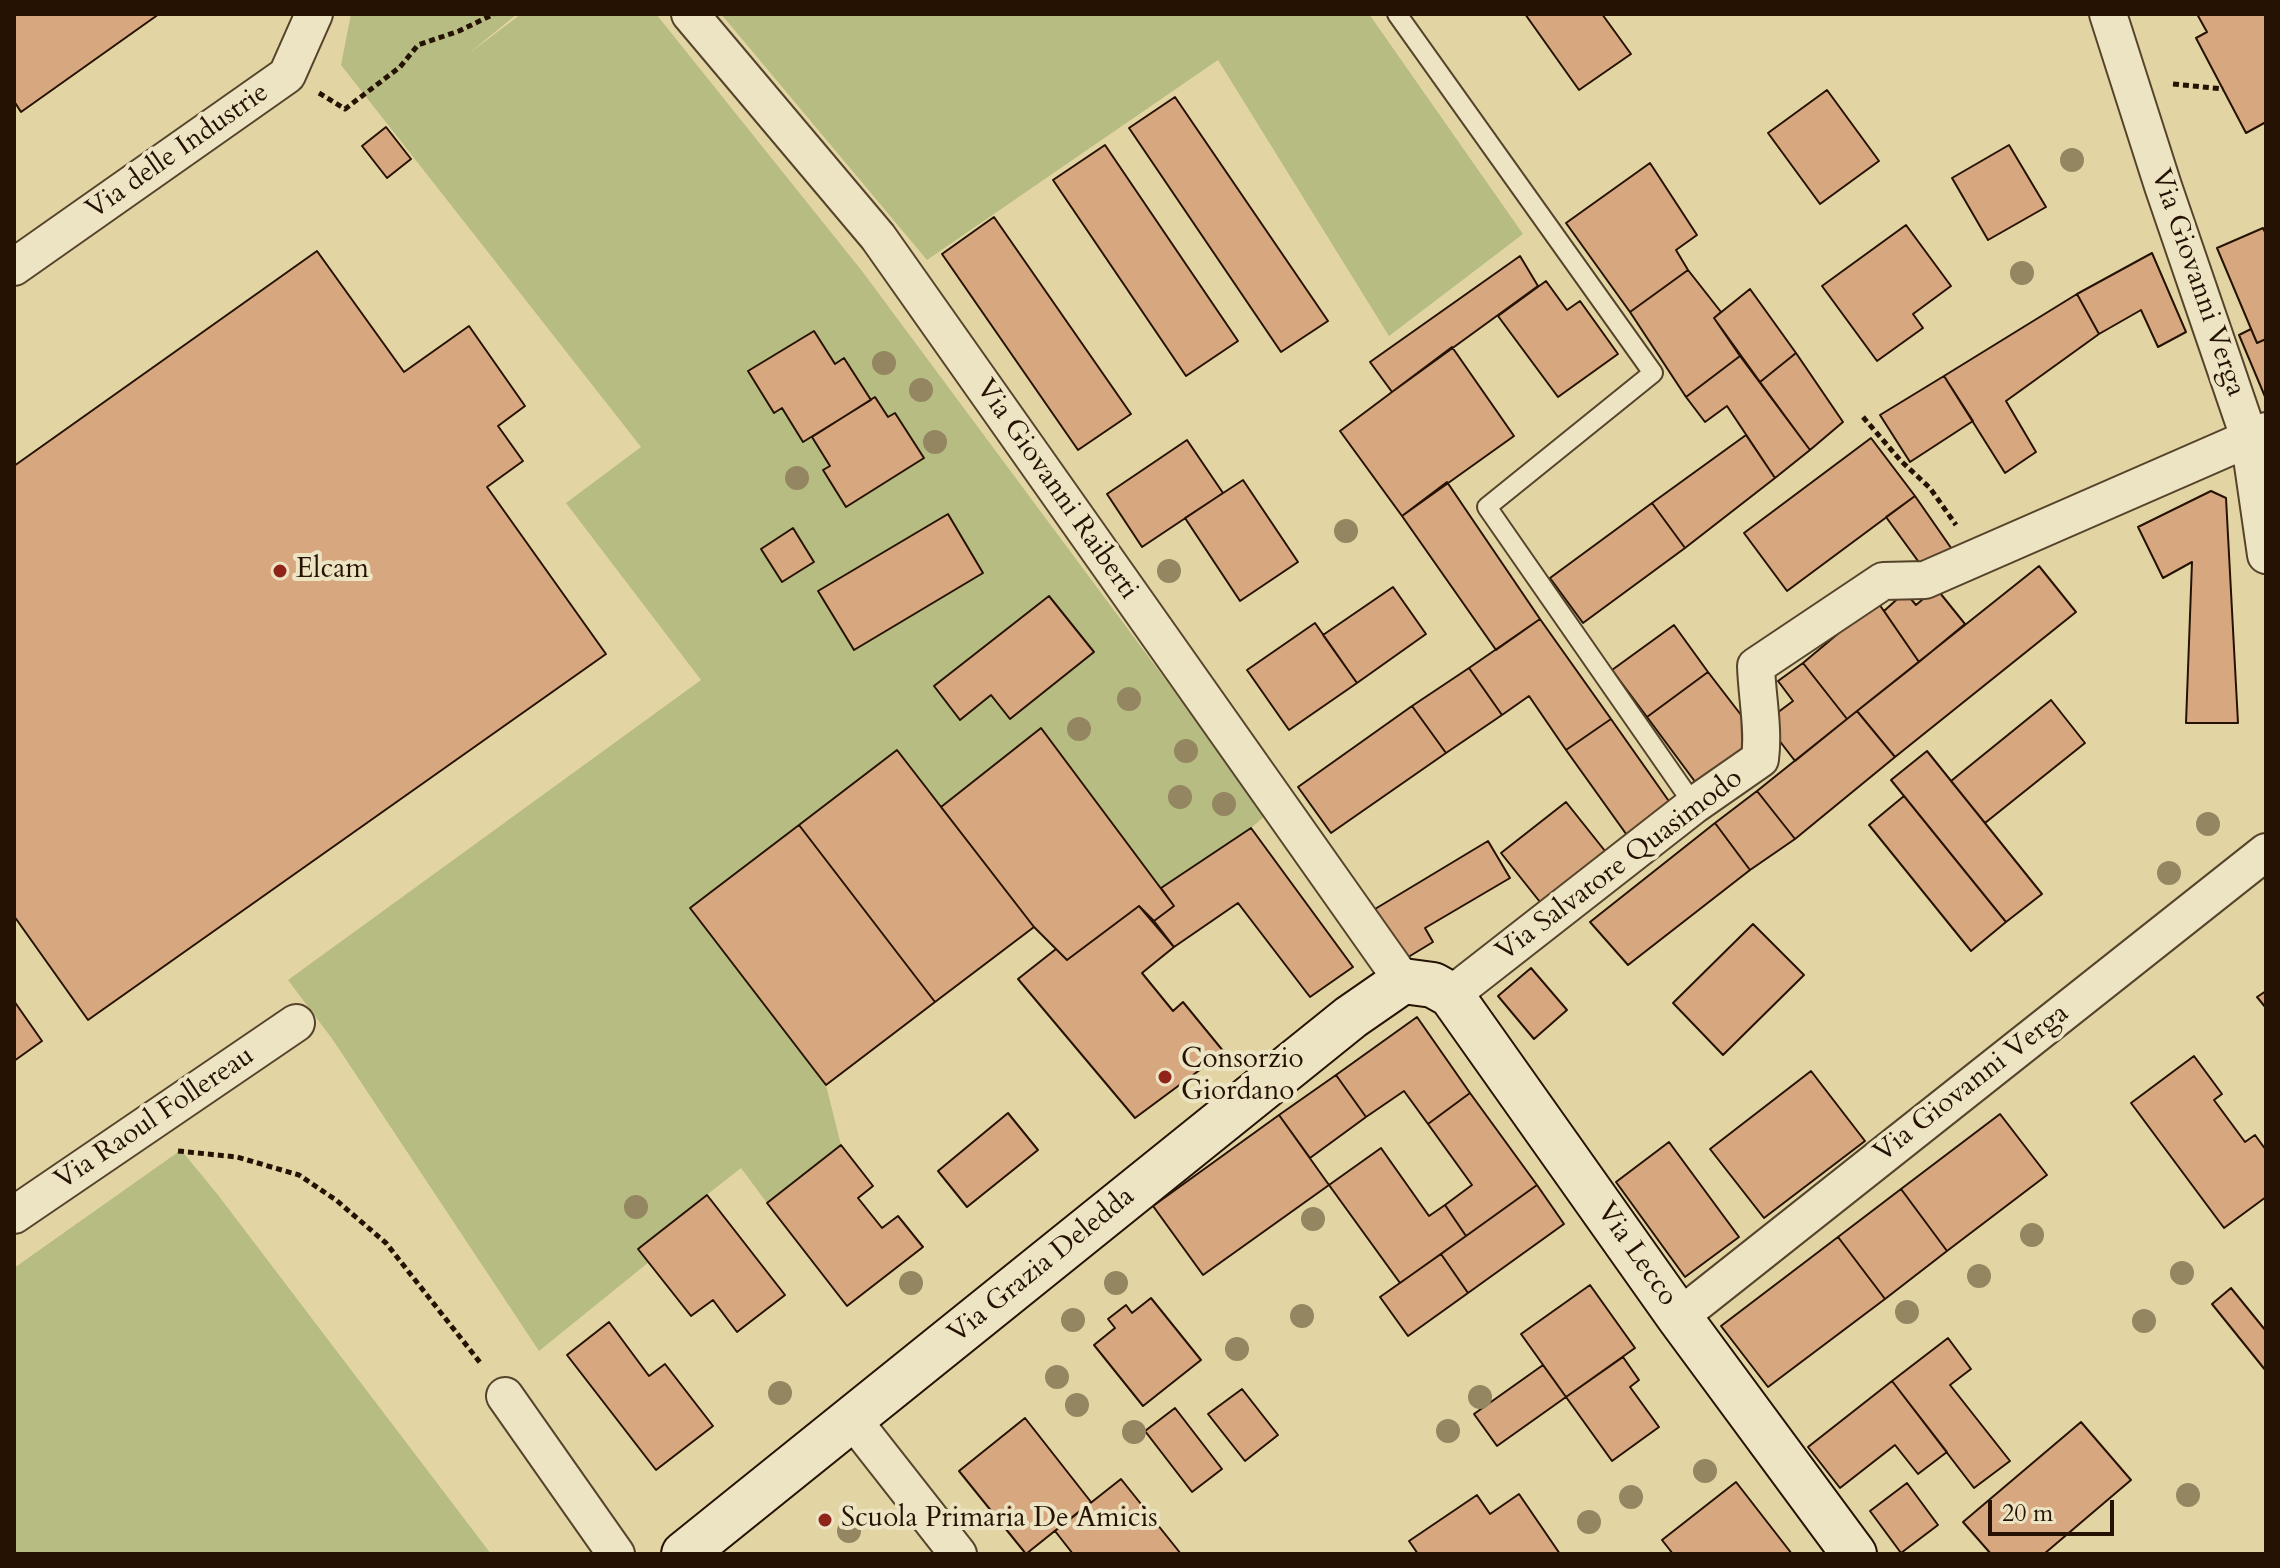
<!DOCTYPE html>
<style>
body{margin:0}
#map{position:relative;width:2280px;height:1568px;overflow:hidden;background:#e2d5a3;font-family:Cardo,serif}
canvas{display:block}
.frame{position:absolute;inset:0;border:16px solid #261203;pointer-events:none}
.scale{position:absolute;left:1988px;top:1500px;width:126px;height:36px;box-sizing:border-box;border:4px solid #261203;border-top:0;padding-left:10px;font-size:24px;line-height:28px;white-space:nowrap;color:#261203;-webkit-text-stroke:6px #ece4c3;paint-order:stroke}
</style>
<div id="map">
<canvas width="2280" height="1568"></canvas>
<div class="frame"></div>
<div class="scale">20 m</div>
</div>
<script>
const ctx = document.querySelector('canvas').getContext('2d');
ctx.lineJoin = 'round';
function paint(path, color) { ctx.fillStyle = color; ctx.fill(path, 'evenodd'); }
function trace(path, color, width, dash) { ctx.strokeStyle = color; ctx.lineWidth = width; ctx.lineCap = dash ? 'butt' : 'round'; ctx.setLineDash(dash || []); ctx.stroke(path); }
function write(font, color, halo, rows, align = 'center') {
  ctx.font = font + ' Cardo,serif'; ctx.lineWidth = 8; ctx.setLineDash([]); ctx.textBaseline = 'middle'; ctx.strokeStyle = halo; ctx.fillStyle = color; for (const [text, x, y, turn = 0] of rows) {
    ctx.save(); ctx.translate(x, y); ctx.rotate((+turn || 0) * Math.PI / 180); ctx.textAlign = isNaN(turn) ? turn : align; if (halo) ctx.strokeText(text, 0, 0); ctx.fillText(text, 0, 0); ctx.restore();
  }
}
paint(new Path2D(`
 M 351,14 L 517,14 L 467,55 L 521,14 L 656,14 L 862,271 L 1266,815 L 1251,828 L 1161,888 L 1041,729 L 941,807 L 897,750 L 690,908 L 826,1085 L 841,1145 L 767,1203 L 741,1168 L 639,1248 L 649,1262 L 539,1351 L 333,1040 L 288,980 L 701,680 L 566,503 L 641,447 L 341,65 Z
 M 721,14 L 1369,14 L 1523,234 L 1389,336 L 1218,60 L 927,260 Z
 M 181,1150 L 218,1195 L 491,1554 L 14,1554 L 14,1268 Z`), '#b7bc83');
const building = new Path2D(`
 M 14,14 L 159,14 L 21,112 L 14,101 Z
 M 1525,14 L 1602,14 L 1631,54 L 1579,90 Z
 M 2197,14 L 2266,14 L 2266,122 L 2246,133 L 2196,38 L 2207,32 Z
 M 1827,90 L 1879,161 L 1820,204 L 1768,133 Z
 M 1175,97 L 1328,321 L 1281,352 L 1129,128 Z
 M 386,127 L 411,159 L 387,178 L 362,146 Z
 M 1105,145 L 1238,341 L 1186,376 L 1053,180 Z
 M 2009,145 L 2046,207 L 1988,240 L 1952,178 Z
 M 1650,163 L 1697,235 L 1676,250 L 1688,270 L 1630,312 L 1566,223 Z
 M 994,217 L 1131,414 L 1078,450 L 942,254 Z
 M 1906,225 L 1951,286 L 1913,314 L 1923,328 L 1877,361 L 1822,286 Z
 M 2263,228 L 2266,234 L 2266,339 L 2257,343 L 2217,248 Z
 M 317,251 L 404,372 L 469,326 L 525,406 L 498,426 L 523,461 L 487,487 L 606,654 L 88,1020 L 14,916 L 14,466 Z
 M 2152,253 L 2186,332 L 2158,347 L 2141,310 L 2099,334 L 2077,294 Z
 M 1520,256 L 1538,286 L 1392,392 L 1370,362 Z
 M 1688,270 L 1721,312 L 1714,318 L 1740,356 L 1686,397 L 1630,312 Z
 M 1546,281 L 1567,310 L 1580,301 L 1618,354 L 1558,397 L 1498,316 Z
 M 1750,289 L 1796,353 L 1760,382 L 1714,318 Z
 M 2077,294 L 2099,334 L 2006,401 L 2036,452 L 2005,473 L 1944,376 Z
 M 2251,329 L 2257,343 L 2266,339 L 2266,399 L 2239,335 Z
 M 814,331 L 835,364 L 844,358 L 871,400 L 803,442 L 782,408 L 774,413 L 748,371 Z
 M 1452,347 L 1514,436 L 1402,516 L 1340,431 Z
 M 1796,353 L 1843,422 L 1810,450 L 1760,382 Z
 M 1740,356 L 1810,450 L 1775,478 L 1727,406 L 1705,422 L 1686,397 Z
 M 1944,376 L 1973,421 L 1910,462 L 1880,415 Z
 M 875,397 L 888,417 L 895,413 L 924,458 L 846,507 L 823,470 L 830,466 L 812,437 Z
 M 1746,435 L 1775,478 L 1685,548 L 1652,503 Z
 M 1871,438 L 1915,496 L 1787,591 L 1744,533 Z
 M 1187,440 L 1223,493 L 1142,547 L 1107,494 Z
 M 1243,480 L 1298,562 L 1240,601 L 1185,518 Z
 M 1447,482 L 1540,619 L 1496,650 L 1402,516 Z
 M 2211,491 L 2226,498 L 2238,723 L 2186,723 L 2192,562 L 2163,578 L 2138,527 Z
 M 1915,496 L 1956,555 L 1926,572 L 1886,517 Z
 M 1652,503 L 1685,548 L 1583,623 L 1550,578 Z
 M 948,514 L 983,573 L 854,650 L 818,591 Z
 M 793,528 L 814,562 L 782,582 L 761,549 Z
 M 2039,566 L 2076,612 L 1895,757 L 1857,711 Z
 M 1393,587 L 1426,634 L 1357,683 L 1323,635 Z
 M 1936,588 L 1965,624 L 1919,662 L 1884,611 L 1905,592 L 1916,605 Z
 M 1049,596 L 1094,652 L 1010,719 L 991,695 L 960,720 L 934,686 Z
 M 1877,601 L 1919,662 L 1847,719 L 1803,663 Z
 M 1540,619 L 1611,719 L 1566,750 L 1529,696 L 1502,715 L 1469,668 Z
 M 1315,623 L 1357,683 L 1289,730 L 1247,670 Z
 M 1674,625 L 1708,672 L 1647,717 L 1612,670 Z
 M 1803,663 L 1847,719 L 1795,761 L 1765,722 L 1793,701 L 1778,681 Z
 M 1469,668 L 1502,715 L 1446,753 L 1412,706 Z
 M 1708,672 L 1758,737 L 1696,783 L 1647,717 Z
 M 2051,700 L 2085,743 L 1985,823 L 1951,781 Z
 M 1412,706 L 1446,753 L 1331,833 L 1298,787 Z
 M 1857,711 L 1895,757 L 1795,839 L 1757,791 Z
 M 1611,719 L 1673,807 L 1629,838 L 1566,750 Z
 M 1041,728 L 1174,906 L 1154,921 L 1139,906 L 1067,960 L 1034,927 L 941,807 Z
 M 897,750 L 1034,927 L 935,1002 L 799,825 Z
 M 1927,751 L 2042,894 L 2006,922 L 1891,780 Z
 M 1757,791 L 1795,839 L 1750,870 L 1715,823 Z
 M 1904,796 L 2006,922 L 1971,951 L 1869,825 Z
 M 1566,802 L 1609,856 L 1544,907 L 1501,853 Z
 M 1715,823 L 1750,870 L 1628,965 L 1590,922 Z
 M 799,825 L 935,1002 L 826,1085 L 690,908 Z
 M 1251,828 L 1353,967 L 1310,997 L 1238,903 L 1174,947 L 1154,921 L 1174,906 L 1161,888 Z
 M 1488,841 L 1510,878 L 1425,928 L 1433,942 L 1405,959 L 1375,909 Z
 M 1139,906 L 1174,947 L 1142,973 L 1173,1011 L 1183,1002 L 1224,1052 L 1135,1118 L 1018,979 L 1056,949 L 1067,960 Z
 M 1753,924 L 1804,975 L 1723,1055 L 1673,1003 Z
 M 1531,968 L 1567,1010 L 1534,1039 L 1498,996 Z
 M 2266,991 L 2266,1008 L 2257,997 Z
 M 14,1001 L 42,1041 L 14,1061 Z
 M 1417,1017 L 1470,1093 L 1428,1124 L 1404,1091 L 1366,1117 L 1336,1075 Z
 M 2194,1056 L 2222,1094 L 2214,1100 L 2245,1142 L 2255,1135 L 2266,1150 L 2266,1197 L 2224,1228 L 2131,1103 Z
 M 1811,1071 L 1865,1141 L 1764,1218 L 1710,1149 Z
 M 1336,1075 L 1366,1117 L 1310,1158 L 1279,1115 Z
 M 1470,1093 L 1537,1185 L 1466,1236 L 1445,1205 L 1472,1185 L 1428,1124 Z
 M 1008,1113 L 1038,1150 L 967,1207 L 938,1171 Z
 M 2000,1114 L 2047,1175 L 1947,1251 L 1901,1189 Z
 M 1279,1115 L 1329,1185 L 1203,1275 L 1153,1206 Z
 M 1669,1142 L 1739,1237 L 1685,1277 L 1616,1182 Z
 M 841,1145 L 873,1186 L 858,1198 L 882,1228 L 898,1216 L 923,1247 L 847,1306 L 767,1203 Z
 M 1381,1148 L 1429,1216 L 1445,1205 L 1466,1236 L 1400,1283 L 1329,1185 Z
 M 1537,1185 L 1564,1224 L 1468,1293 L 1441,1254 Z
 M 1901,1189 L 1947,1251 L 1885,1299 L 1838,1237 Z
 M 707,1195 L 785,1295 L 737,1332 L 713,1300 L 691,1316 L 638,1249 Z
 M 1838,1237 L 1885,1299 L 1768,1387 L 1721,1326 Z
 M 1441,1254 L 1468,1293 L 1408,1336 L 1380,1297 Z
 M 1590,1285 L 1635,1348 L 1566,1397 L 1521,1334 Z
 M 2231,1288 L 2266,1331 L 2266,1371 L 2212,1304 Z
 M 1151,1298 L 1201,1360 L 1143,1406 L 1094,1345 L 1115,1328 L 1108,1319 L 1126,1305 L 1132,1313 Z
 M 609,1322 L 649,1376 L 665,1364 L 713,1426 L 656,1470 L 567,1355 Z
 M 1948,1338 L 1971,1369 L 1950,1385 L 2010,1461 L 1974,1488 L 1892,1381 Z
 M 1623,1357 L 1639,1380 L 1630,1387 L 1659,1427 L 1612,1461 L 1566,1397 Z
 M 1543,1365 L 1566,1397 L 1497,1446 L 1474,1414 Z
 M 1892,1381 L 1947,1452 L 1918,1474 L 1895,1445 L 1840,1488 L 1808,1447 Z
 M 1242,1389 L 1278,1435 L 1245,1461 L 1208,1414 Z
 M 1175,1408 L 1222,1469 L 1192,1492 L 1145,1431 Z
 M 1025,1418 L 1091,1502 L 1026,1554 L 959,1471 Z
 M 2081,1422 L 2131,1480 L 2044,1554 L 1991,1554 L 1963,1522 Z
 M 1121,1479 L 1181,1554 L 1073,1554 L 1055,1531 Z
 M 1736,1482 L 1792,1554 L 1673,1554 L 1662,1540 Z
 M 1907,1483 L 1938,1525 L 1901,1553 L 1870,1511 Z
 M 1519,1494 L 1560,1554 L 1418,1554 L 1409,1541 L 1477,1495 L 1490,1514 Z`);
paint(building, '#d7a77f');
trace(building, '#261203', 2);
const lane = new Path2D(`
 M 1397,14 L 1653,373 L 1487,507 L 1694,805`);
const street = new Path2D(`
 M 690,14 L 878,237 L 1403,981
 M 2108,14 L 2163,186 L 2249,437 L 2266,555
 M 14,267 L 287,75 L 314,14
 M 1451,995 L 1694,805 L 1760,759 C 1764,729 1757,697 1756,666 L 1883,581 L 1925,580 L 2266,431
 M 14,1215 L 296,1023
 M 1679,1317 L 2266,852
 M 505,1396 L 616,1554
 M 852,1419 L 958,1554`);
const secondary = new Path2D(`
 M 684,1554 L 1351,1017 L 1403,981 L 1433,985 L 1451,995 L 1679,1317 L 1854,1554`);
trace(lane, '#55432b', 22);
trace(street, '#55432b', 40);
trace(secondary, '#261203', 48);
trace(new Path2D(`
 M 2173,84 L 2223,89
 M 319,93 L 345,109 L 400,67 L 418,45 L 459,31 L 494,14
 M 1863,417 L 1901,461 L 1930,488 L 1956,525
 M 178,1151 L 237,1157 L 299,1175 L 336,1200 L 386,1243 L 482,1365`), '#261203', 5, [6, 4]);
trace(lane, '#ece4c3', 18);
trace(street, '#ece4c3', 36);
trace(secondary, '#ece4c3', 44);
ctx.fillStyle = '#938660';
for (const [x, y] of [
 [2072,160],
 [2022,273],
 [884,363],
 [921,390],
 [935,442],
 [797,478],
 [1346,531],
 [1169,571],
 [1129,699],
 [1079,729],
 [1186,751],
 [1180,797],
 [1224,804],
 [2208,824],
 [2169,873],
 [636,1207],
 [1313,1219],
 [2032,1235],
 [2182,1273],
 [1979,1276],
 [911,1283],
 [1116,1283],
 [1907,1312],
 [1302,1316],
 [1073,1320],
 [2144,1321],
 [1237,1349],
 [1057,1377],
 [780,1393],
 [1480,1397],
 [1077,1405],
 [1448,1431],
 [1134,1432],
 [1705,1471],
 [2188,1495],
 [1631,1497],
 [1589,1522],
 [849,1531]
]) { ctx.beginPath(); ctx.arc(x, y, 12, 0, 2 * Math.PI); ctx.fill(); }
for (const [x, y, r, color] of [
 [280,571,8,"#8f2418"],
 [1165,1077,8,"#8f2418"],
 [825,1520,8,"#8f2418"]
]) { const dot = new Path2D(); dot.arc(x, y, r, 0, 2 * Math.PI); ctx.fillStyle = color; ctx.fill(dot); trace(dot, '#ece4c3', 3); }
write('28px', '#261203', '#ece4c3', [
 ["Via delle Industrie",178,152,-35],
 ["Via Giovanni Verga",2197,283,71],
 ["Via Giovanni Raiberti",1056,490,55],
 ["Via Salvatore Quasimodo",1620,866,-37],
 ["Via Giovanni Verga",1972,1084,-38],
 ["Via Raoul Follereau",155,1119,-34],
 ["Via Lecco",1636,1255,55],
 ["Via Grazia Deledda",1042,1266,-39]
]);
write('28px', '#261203', '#ece4c3', [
 ["Elcam",296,571],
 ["Consorzio",1181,1061],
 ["Giordano",1181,1093],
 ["Scuola Primaria De Amicis",841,1520]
], 'left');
</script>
